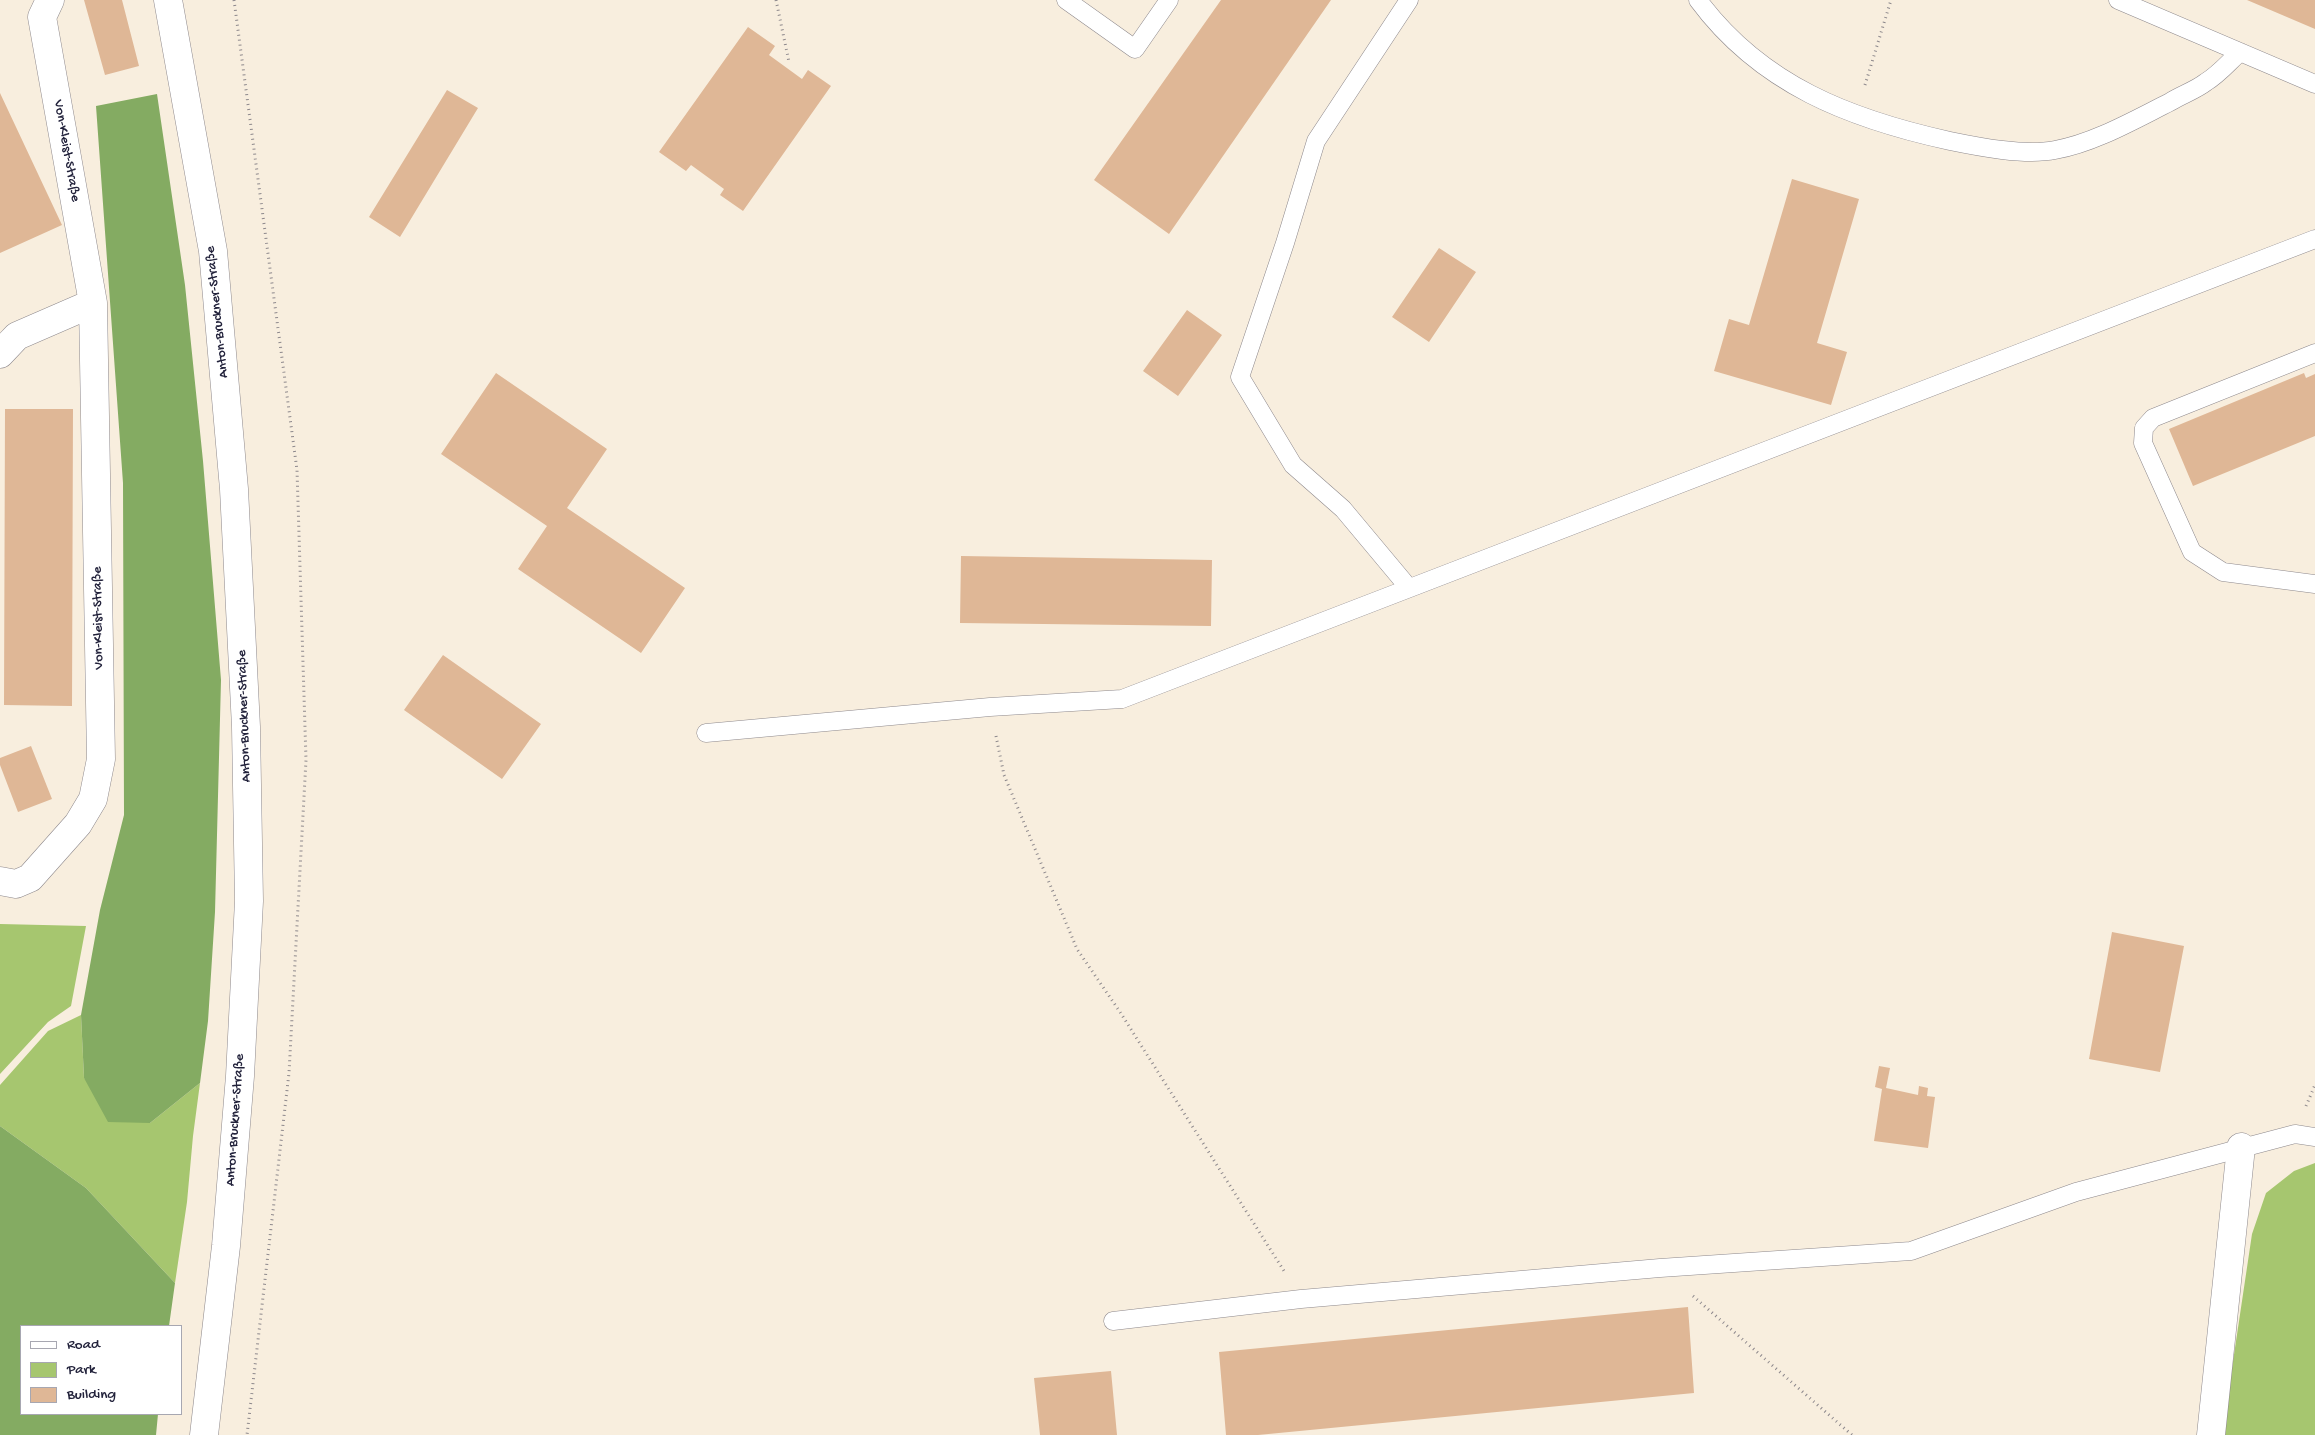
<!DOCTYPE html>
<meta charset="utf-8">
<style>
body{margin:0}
#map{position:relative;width:2315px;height:1435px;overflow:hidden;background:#f8eede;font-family:"Gochi Hand",sans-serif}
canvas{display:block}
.legend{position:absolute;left:20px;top:1325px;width:162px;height:90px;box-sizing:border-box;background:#fff;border:1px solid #a7a7b1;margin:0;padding:6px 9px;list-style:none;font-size:15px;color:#22223b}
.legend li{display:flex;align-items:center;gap:10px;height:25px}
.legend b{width:25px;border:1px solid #a7a7b1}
</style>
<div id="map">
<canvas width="2315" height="1435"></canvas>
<ul class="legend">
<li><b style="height:6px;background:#fff"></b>Road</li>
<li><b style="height:14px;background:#a6c66f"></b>Park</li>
<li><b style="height:14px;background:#dfb796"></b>Building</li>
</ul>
</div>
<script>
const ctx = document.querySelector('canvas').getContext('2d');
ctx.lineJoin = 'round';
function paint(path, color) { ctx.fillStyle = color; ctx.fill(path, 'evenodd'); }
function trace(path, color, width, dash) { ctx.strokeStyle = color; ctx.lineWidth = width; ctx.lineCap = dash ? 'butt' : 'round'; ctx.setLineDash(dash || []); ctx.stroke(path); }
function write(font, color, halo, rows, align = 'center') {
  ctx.font = font + ' "Gochi Hand",sans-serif'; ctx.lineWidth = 5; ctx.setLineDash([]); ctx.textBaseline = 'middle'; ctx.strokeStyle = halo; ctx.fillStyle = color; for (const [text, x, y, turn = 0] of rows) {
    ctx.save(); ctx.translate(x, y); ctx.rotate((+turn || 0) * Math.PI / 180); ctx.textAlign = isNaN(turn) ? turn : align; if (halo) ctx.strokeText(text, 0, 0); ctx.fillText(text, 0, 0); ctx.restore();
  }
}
paint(new Path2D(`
 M 0,924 L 86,926 L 71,1006 L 48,1022 L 0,1074 Z
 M 81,1015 L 84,1078 L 150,1123 L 200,1083 L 193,1136 L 187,1202 L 175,1283 L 86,1188 L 0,1126 L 0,1085 L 48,1031 Z
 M 2315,1163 L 2315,1435 L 2222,1435 L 2252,1234 L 2266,1193 L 2294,1171 Z`), '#a6c66f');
paint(new Path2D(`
 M 157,94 L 185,285 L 203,461 L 221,680 L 215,912 L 208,1021 L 200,1083 L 150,1123 L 108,1122 L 84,1078 L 81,1015 L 100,910 L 124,815 L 123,483 L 96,106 Z
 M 0,1126 L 86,1188 L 175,1283 L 169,1326 L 21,1326 L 21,1414 L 158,1414 L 156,1435 L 0,1435 Z`), '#84ab62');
paint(new Path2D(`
 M 84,0 L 122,0 L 139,66 L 105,75 Z
 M 1221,0 L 1331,0 L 1169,234 L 1094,180 Z
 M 2247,0 L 2315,0 L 2315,29 Z
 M 748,27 L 775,46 L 769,55 L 802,79 L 808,70 L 831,86 L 743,211 L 720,195 L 724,189 L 691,165 L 686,171 L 659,152 Z
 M 447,90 L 478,108 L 400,237 L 369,217 Z
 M 0,93 L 62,225 L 0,253 Z
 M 1792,179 L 1859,199 L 1817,343 L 1847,352 L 1831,405 L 1714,371 L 1729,319 L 1749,325 Z
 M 1439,248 L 1476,272 L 1429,342 L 1392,317 Z
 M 1187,310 L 1222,335 L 1178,396 L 1143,371 Z
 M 496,373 L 607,449 L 567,508 L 685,588 L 641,653 L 518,569 L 547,526 L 441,454 Z
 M 2304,373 L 2306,378 L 2315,374 L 2315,436 L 2193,486 L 2169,429 Z
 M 5,409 L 73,409 L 72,706 L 4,705 Z
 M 961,556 L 1212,560 L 1211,626 L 960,623 Z
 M 443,655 L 541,724 L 502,779 L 404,710 Z
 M 31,746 L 52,799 L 18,812 L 0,765 L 0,758 Z
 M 2112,932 L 2184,946 L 2160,1072 L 2089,1059 Z
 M 1879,1066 L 1890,1068 L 1886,1088 L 1918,1095 L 1919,1086 L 1928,1088 L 1927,1096 L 1935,1097 L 1928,1148 L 1874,1141 L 1882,1089 L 1875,1087 Z
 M 1688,1307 L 1694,1393 L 1258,1435 L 1226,1435 L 1219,1352 Z
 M 1111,1371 L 1117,1435 L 1040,1435 L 1034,1378 Z`), '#dfb796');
const service = new Path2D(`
 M 1066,0 L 1135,49 L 1169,0
 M 1409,0 L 1316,141 L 1285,243 L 1240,377 L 1293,465 L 1343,509 L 1409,588
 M 1698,0 C 1761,85 1850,119 1950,141 C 1979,147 2025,156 2055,150 C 2094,143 2134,120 2170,102 C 2181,95 2196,90 2206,82 C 2219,74 2229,62 2240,52
 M 2118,0 L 2315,84
 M 2315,353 L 2153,418 L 2144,428 L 2143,443 L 2192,552 L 2223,572 L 2315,584
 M 706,733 L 990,707 L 1122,699 L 2315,239
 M 1113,1321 L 1301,1299 L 1660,1268 L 1911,1251 L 2076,1192 L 2295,1134 L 2315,1137`);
const minor = new Path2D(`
 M 0,354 L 17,336 L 93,303
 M 0,881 L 16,884 L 30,878 L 78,824 L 93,799 L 101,759 L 93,303 L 42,17 L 50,0
 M 2211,1435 L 2241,1147`);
const secondary = new Path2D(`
 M 168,0 L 213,251 L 234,489 L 246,727 L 249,901 L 240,1076 L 226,1246 L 204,1435`);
trace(service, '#8d888c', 19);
trace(minor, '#8d888c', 29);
trace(secondary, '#8d888c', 29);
trace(new Path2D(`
 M 234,0 L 297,470 L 306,760 L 289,1073 L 247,1435
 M 776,0 L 789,62
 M 1865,85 L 1891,0
 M 996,736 L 1004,775 L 1077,949 L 1120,1012 L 1284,1271
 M 2306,1106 L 2315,1085
 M 1693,1296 L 1852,1435`), '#8d888c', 3, [1, 4]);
trace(service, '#fff', 18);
trace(minor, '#fff', 28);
trace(secondary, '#fff', 28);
write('14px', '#22223b', '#fff', [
 ["Von-Kleist-Straße",66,151,80],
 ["Anton-Bruckner-Straße",218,312,-96],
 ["Von-Kleist-Straße",99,618,-91],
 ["Anton-Bruckner-Straße",245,716,-92],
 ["Anton-Bruckner-Straße",236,1120,-86]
]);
</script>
